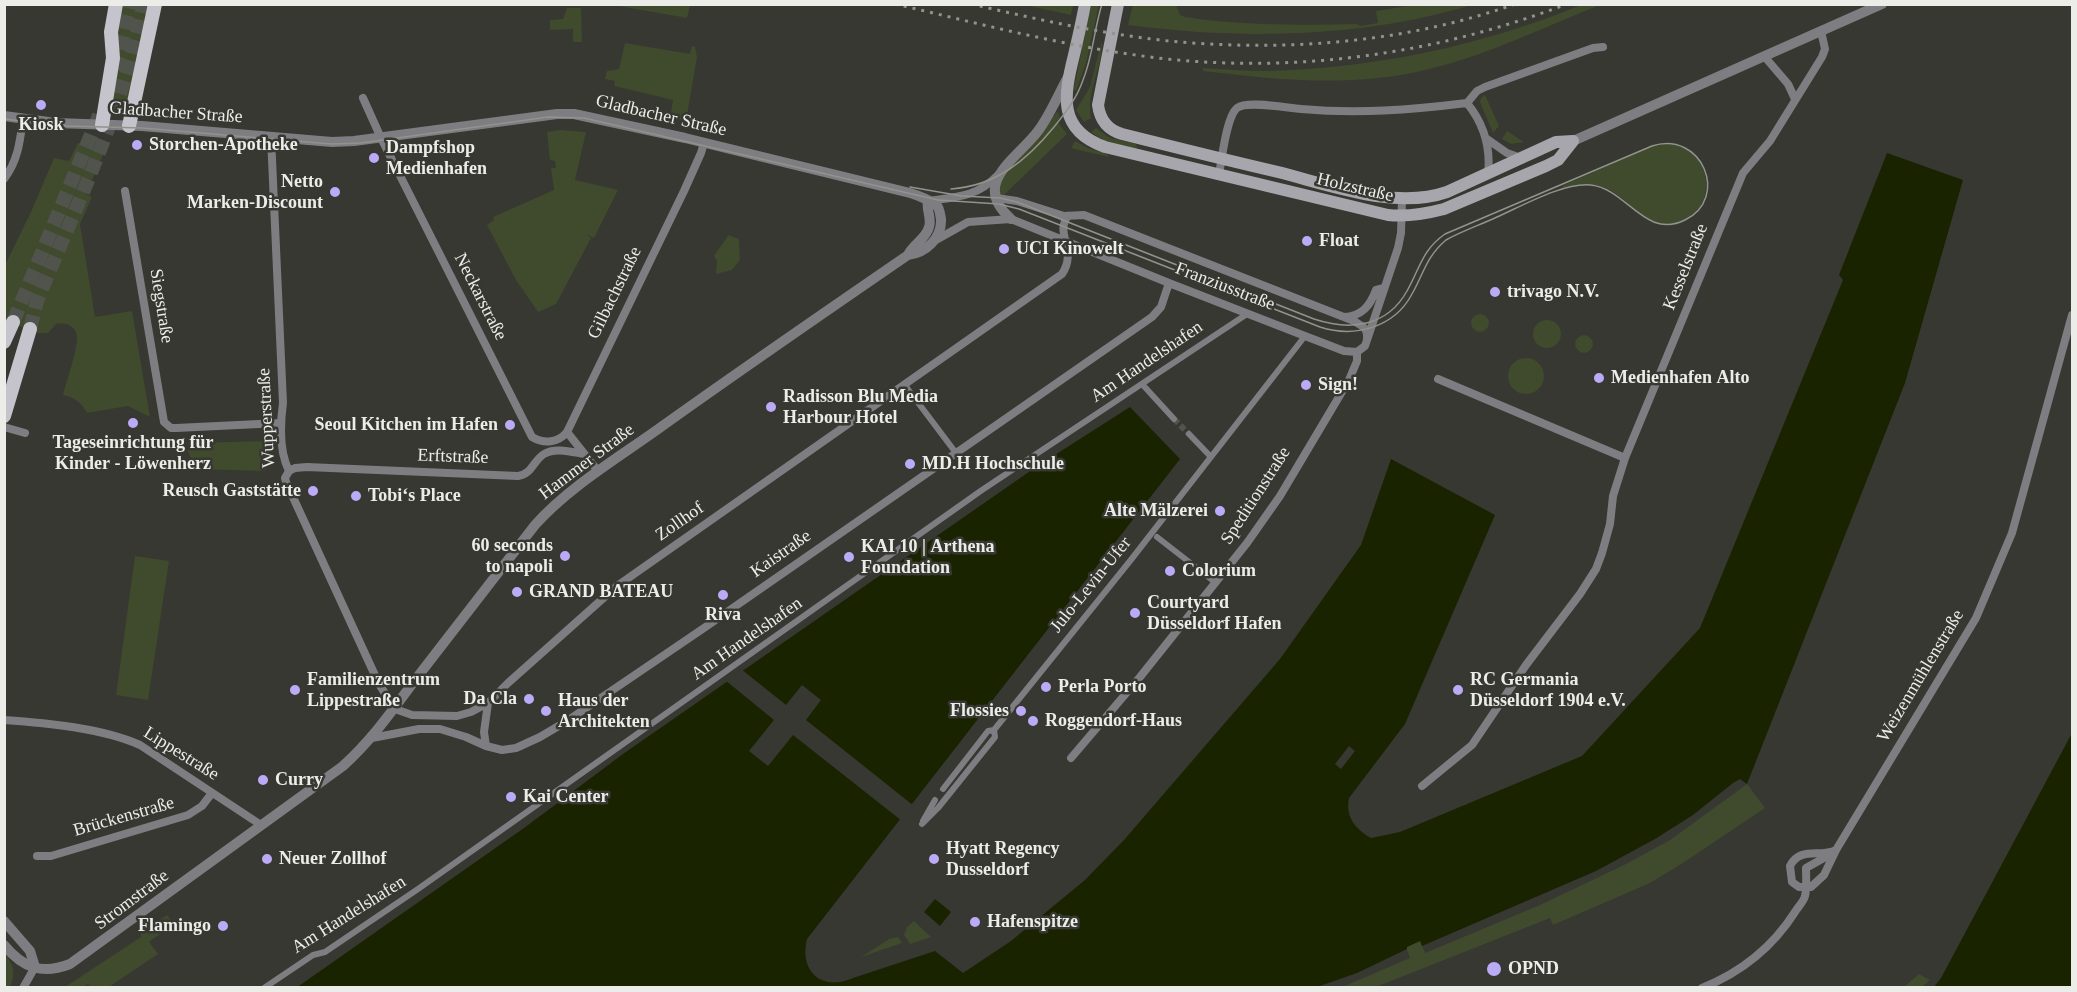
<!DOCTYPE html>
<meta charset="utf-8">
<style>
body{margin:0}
#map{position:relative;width:2077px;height:992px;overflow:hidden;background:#363831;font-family:"Times New Roman",serif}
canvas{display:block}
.frame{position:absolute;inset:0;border:6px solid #ecede9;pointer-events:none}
</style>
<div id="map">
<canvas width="2077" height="992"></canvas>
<div class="frame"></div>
</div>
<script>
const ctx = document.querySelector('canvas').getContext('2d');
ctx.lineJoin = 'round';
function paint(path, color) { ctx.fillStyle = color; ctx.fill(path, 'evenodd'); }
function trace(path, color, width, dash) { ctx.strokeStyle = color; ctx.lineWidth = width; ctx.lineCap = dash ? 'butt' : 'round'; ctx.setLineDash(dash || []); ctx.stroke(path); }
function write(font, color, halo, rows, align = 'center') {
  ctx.font = font + ' "Times New Roman",serif'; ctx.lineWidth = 5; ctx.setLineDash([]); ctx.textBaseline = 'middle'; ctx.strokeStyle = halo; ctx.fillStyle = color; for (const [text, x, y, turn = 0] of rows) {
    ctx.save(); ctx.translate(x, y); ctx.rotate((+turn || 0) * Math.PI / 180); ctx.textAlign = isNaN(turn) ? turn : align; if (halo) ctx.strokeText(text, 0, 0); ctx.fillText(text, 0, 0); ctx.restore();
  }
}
paint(new Path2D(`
 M 120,5 L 150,5 L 128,101 L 111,101 L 115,29 Z
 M 613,5 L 690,5 L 687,18 Z
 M 1025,5 L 1073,4 L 1073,5 L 1071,15 Z
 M 1091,5 L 1099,5 L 1086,63 L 1076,91 L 1074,89 L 1075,83 Z
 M 1133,5 L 1176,5 L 1180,15 L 1185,17 C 1242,26 1299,25 1357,24 L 1360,26 L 1378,23 L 1376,11 L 1414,5 L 1472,5 C 1361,38 1242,40 1128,25 Z
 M 1581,5 L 1600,5 C 1544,27 1488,55 1429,69 C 1355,88 1277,80 1203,71 L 1203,68 C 1224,69 1246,71 1267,71 C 1375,68 1481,46 1581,5 Z
 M 567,8 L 581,8 L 582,42 L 573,42 L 573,29 L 550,30 L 550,20 L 563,19 Z
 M 1102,40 C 1103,66 1086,92 1091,118 L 1084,122 L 1076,110 L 1090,87 Z
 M 625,43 L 690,54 L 692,46 L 695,47 L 697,57 L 686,121 L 670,118 L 673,100 L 614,86 L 615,81 L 605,79 L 607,71 L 619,69 Z
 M 1485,95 L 1499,126 L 1493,133 L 1480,102 L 1481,98 Z
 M 1058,111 L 1060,118 L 1057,121 L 1067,134 L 1004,195 L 1000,195 L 999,187 L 1002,176 Z
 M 1096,128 L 1110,138 L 1136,144 L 1137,147 L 1136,149 L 1105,141 L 1091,132 Z
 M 561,130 L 586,132 L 575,180 L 618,190 L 594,238 L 586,234 L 591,238 L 556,304 L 538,312 L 516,280 L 487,225 L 494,220 L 493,217 L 554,190 L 551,168 L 556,168 L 555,161 L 550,160 L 547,132 Z
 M 1507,131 L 1524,142 L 1511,144 L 1502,139 Z
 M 1075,141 L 1088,148 L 1107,154 L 1109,157 L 1071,148 Z
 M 78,143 L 107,146 L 86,194 L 92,197 L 80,224 L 95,317 L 132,311 L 150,417 L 128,406 L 87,413 C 81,402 75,398 63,395 C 67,380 77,351 77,338 C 77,326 66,322 56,324 L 48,333 L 38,333 L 6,321 L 5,324 L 5,265 L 31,212 L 54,158 L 69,161 Z
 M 1666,144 C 1716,146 1721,216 1672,224 C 1630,230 1625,169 1564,188 L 1562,186 L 1651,147 Z
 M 728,235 L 739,239 L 740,260 L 732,270 L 716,274 L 717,261 L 714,256 C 718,248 724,244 728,235 Z
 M1471 323a9 9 0 1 1 18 0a9 9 0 1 1-18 0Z
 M1533 334a14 14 0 1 1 28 0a14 14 0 1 1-28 0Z
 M1575 344a9 9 0 1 1 18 0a9 9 0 1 1-18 0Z
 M1508 376a18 18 0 1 1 36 0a18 18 0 1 1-36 0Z
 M 269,441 L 271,465 L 264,471 L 195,469 L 188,451 L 188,443 Z
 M 135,556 L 169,561 L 148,700 L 116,695 Z
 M 1747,784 L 1765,808 L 1683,863 L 1650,883 L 1553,925 L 1550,918 L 1376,987 L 1340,988 L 1410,958 L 1406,947 L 1420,941 L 1425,953 L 1540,905 L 1624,865 L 1670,840 Z
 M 167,915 L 174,924 L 149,942 L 158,954 L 109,987 L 91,987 L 88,984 L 82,987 L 65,987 L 141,937 L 141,933 Z
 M 914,921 L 931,937 L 910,944 L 904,935 L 907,927 Z
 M 898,937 L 902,943 L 861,957 L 889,939 Z
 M 4,953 C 14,965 16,973 10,987 L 5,987 Z
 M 1919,974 L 1930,980 L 1922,987 L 1904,987 Z`), '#404a2d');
paint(new Path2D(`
 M 1887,153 L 1963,180 L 1905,383 L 1747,784 L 1740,779 L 1733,783 L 1693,815 L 1655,839 L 1596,871 L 1422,946 L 1420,941 L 1407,947 L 1407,949 L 1357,973 L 1317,987 L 296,988 L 524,828 L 623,754 L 1036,467 L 1130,407 L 1180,459 L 807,939 C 799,971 821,992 853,978 L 935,951 L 963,973 L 1011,941 L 1085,880 L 1124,840 L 1280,659 L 1361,545 L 1391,459 L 1495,515 L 1405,724 L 1349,798 C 1345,816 1355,829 1371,838 L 1400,832 L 1582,756 L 1700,628 L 1843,280 L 1839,275 Z
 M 2072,733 L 2072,985 L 2071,988 L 1934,987 L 1941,978 Z
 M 935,899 L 951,912 L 940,926 L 924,912 Z`), '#1a2300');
paint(new Path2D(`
 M 741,669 L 786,705 L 802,685 L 821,700 L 806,720 L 914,806 L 902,821 L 793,735 L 768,766 L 749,751 L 774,720 L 725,680 Z
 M 1349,746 L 1355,751 L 1341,769 L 1335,764 Z`), '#363831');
trace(new Path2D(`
 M 1174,419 L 1189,434`), '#51534d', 6, [6, 3]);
trace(new Path2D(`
 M 115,70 L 130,4
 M 13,322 L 100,113
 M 30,329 L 37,301 C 77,204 124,109 143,4`), '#51534d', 14, [14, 7]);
trace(new Path2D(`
 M 904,384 L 956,453
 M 1142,384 L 1174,419
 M 1189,434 L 1211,457
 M 1157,537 L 1216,583
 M 943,789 L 988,731 L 994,730
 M 923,821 L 935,800
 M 922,824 L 938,808 L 995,737 L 994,730 L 1130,561 L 1305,336
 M 264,988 L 313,955 L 325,952 L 418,889 L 982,490 L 1247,314`), '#7e7e82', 6);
trace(new Path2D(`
 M 1764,56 L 1788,84 L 1795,99
 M 363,98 L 381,138 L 532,437 C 544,444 558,443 567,432 L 684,191 L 701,153 L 704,143
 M 1467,103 C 1484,124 1491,147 1488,174
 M 271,137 L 283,403 C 280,425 279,451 289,471 L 285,478 L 286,482 L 379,684 L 395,709 L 412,715 L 457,716 L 471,712 L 488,703
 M 1487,139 L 1507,153 L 1521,158
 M 1219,174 C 1222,160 1226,117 1237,108 C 1247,100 1287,108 1301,109 C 1358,114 1410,110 1467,103 L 1477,91 L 1485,87 L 1593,48 L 1603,47
 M 4,179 C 18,161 20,141 23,119
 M 125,191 L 164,422 L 171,428 L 176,428 L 280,423
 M 996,198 L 1017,201 L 1064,216 L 1084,215 L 1354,321 C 1362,326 1368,328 1367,338
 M 928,201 C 957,197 977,197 998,175
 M 936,240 L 968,222 L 1011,219 L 1169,283 L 1305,336 L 1344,351 L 1357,352 L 1365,346 L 1398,248 L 1401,233 L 1402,199
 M 1344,317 C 1362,316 1370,306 1376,290 L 1384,288
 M 1438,379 L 1625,458
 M 4,427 L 25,433
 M 567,432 L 598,471
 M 289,471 L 295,468 L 307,467 L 518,476 C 532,474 533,461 544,454 C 555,447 572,452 584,454
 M 4,720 C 47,723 102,728 140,745 L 261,825
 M 372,738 L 419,729 L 440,729 L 466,737 L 486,746 L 502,750 L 516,748 L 540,737 L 567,721 L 704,628 L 1152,317 L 1161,307 L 1169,283
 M 486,746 L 484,732 L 488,703 L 508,683 L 617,586 L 1062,274 C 1078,251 1054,233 1068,216
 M 1071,758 L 1140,677 L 1247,543 L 1280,496 L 1349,380 L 1357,361 L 1357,352
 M 1422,786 L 1472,745 L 1526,665 L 1580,594 L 1596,569 L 1602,553 L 1610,524 L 1613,496 L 1625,458 L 1743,173 L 1770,141 L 1822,57 L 1825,49 L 1821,31
 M 1836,850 C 1820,858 1800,846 1790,866 L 1792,882 L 1799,887 L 1811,887 L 1824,875 L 1836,850 L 1976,618 L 2012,533 L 2072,315
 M 37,856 L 51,856 L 188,815 L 202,806 L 212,793
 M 23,988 L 35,967
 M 1702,988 C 1742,972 1772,948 1795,912 C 1798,907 1804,901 1805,896 C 1807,888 1806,876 1806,868 L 1831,854`), '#7e7e82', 8);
trace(new Path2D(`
 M 4,116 L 56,123 L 142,126 L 332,142 L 354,141 L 557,114 L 574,114 L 685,138 L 910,193 C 917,195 932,201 937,206 C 940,209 940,215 941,219 C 942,238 926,253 908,255 C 825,312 742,369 661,427 C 618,458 570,486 535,525 C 497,574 460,622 422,671 C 395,706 376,736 343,766 L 70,964 C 42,975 23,968 4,945
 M 1573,141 L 1882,4
 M 1011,219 C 970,183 1017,159 1038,131 C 1050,115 1058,95 1068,77
 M 908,255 C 913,244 926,239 929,227 C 932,218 926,210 928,202
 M 4,921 L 30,951 L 35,967`), '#7e7e82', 10);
trace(new Path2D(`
 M 1085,4 C 1082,21 1078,38 1074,55 C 1064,95 1057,130 1105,147 L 1388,215 C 1408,217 1425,214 1444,209 L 1546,166 L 1558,160 L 1573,141 L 1556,142 L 1447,192 C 1395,210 1330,185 1278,172 C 1226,160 1174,147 1122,134 C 1108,130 1100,120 1098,105 L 1118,4`), '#a7a6ac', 12);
trace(new Path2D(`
 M 102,125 L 113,58 L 111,32 L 116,4
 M 129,126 L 155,4
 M 4,342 L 13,322
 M 4,416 L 30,329`), '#c5c4cc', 14);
trace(new Path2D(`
 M 4,119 L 67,126 L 142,128 L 331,144 L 361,143 L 548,117 L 584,118 L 938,200 L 999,204 L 1019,209 L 1320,327 C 1354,338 1394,328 1412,294 C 1424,273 1426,257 1446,240 C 1462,231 1480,225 1497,217 C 1522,206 1564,182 1591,185 C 1627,189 1645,240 1685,220 C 1730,198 1702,130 1652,146 L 1445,234 C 1422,250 1420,268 1407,291 C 1387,327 1350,331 1314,319 L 1017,202 L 1000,198 L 962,196 L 910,187
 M 951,189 C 996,186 1027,160 1054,127 C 1066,112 1077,98 1083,80 C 1093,56 1094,29 1102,4`), '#91938d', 1.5);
trace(new Path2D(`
 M 895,4 C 985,25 1075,49 1167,59 C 1304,73 1438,53 1567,4
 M 971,4 C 1036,19 1102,34 1169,41 C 1284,52 1405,43 1515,4`), '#91938d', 3, [3, 6]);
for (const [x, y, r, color] of [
 [41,105,6,"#bbaaf6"],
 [137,145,6,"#bbaaf6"],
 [374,158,6,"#bbaaf6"],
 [335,192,6,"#bbaaf6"],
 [1307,241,6,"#bbaaf6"],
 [1004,249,6,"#bbaaf6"],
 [1495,292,6,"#bbaaf6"],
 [1599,378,6,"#bbaaf6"],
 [1306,385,6,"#bbaaf6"],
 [771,407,6,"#bbaaf6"],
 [133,423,6,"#bbaaf6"],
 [510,425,6,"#bbaaf6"],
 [910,464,6,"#bbaaf6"],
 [313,491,6,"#bbaaf6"],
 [356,496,6,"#bbaaf6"],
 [1220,511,6,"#bbaaf6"],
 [565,556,6,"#bbaaf6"],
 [849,557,6,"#bbaaf6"],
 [1170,571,6,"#bbaaf6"],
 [517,592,6,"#bbaaf6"],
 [723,595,6,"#bbaaf6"],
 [1135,613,6,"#bbaaf6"],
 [1046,687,6,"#bbaaf6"],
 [295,690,6,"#bbaaf6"],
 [1458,690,6,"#bbaaf6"],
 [529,699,6,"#bbaaf6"],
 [546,711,6,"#bbaaf6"],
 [1021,711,6,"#bbaaf6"],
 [1033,721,6,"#bbaaf6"],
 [263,780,6,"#bbaaf6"],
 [511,797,6,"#bbaaf6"],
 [267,859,6,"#bbaaf6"],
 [934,859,6,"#bbaaf6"],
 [975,922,6,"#bbaaf6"],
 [223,926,6,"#bbaaf6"],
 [1494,969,8,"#bbaaf6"]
]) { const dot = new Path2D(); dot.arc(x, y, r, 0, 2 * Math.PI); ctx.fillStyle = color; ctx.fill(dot); trace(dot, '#363831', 2); }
write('18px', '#ecede9', '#363831', [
 ["Gladbacher Straße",176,113,4],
 ["Gladbacher Straße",661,116,13],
 ["Holzstraße",1355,188,13],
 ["Kesselstraße",1686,267,-68],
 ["Franziusstraße",1225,287,21],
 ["Gilbachstraße",615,293,-64],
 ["Neckarstraße",480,297,63],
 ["Siegstraße",161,306,81],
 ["Am Handelshafen",1147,362,-34],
 ["Wupperstraße",267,418,-93],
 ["Erftstraße",453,457,2],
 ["Hammer Straße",587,462,-37],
 ["Speditionstraße",1256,496,-57],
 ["Zollhof",680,522,-35],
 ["Kaistraße",781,554,-35],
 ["Julo-Levin-Ufer",1091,585,-51],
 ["Am Handelshafen",747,639,-35],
 ["Weizenmühlenstraße",1921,676,-59],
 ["Lippestraße",181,754,32],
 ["Brückenstraße",124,817,-16],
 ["Stromstraße",132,900,-37],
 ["Am Handelshafen",349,915,-32]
]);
write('bold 18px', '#ecede9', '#363831', [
 ["Kiosk",41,125,"center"],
 ["Storchen-Apotheke",149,145],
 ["Dampfshop",386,148],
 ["Medienhafen",386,169],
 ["Netto",323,182,"right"],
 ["Marken-Discount",323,203,"right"],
 ["Float",1319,241],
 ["UCI Kinowelt",1016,249],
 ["trivago N.V.",1507,292],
 ["Medienhafen Alto",1611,378],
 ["Sign!",1318,385],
 ["Radisson Blu Media",783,397],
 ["Harbour Hotel",783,418],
 ["Seoul Kitchen im Hafen",498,425,"right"],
 ["Tageseinrichtung für",133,443,"center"],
 ["Kinder - Löwenherz",133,464,"center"],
 ["MD.H Hochschule",922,464],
 ["Reusch Gaststätte",301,491,"right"],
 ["Tobi‘s Place",368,496],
 ["Alte Mälzerei",1208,511,"right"],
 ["60 seconds",553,546,"right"],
 ["to napoli",553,567,"right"],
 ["KAI 10 | Arthena",861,547],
 ["Foundation",861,568],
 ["Colorium",1182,571],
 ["GRAND BATEAU",529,592],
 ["Courtyard",1147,603],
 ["Düsseldorf Hafen",1147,624],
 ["Riva",723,615,"center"],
 ["Familienzentrum",307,680],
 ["Lippestraße",307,701],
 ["RC Germania",1470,680],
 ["Düsseldorf 1904 e.V.",1470,701],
 ["Perla Porto",1058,687],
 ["Da Cla",517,699,"right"],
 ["Haus der",558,701],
 ["Architekten",558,722],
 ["Flossies",1009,711,"right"],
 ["Roggendorf-Haus",1045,721],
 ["Curry",275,780],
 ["Kai Center",523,797],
 ["Hyatt Regency",946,849],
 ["Dusseldorf",946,870],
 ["Neuer Zollhof",279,859],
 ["Hafenspitze",987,922],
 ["Flamingo",211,926,"right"],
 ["OPND",1508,969]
], 'left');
</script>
